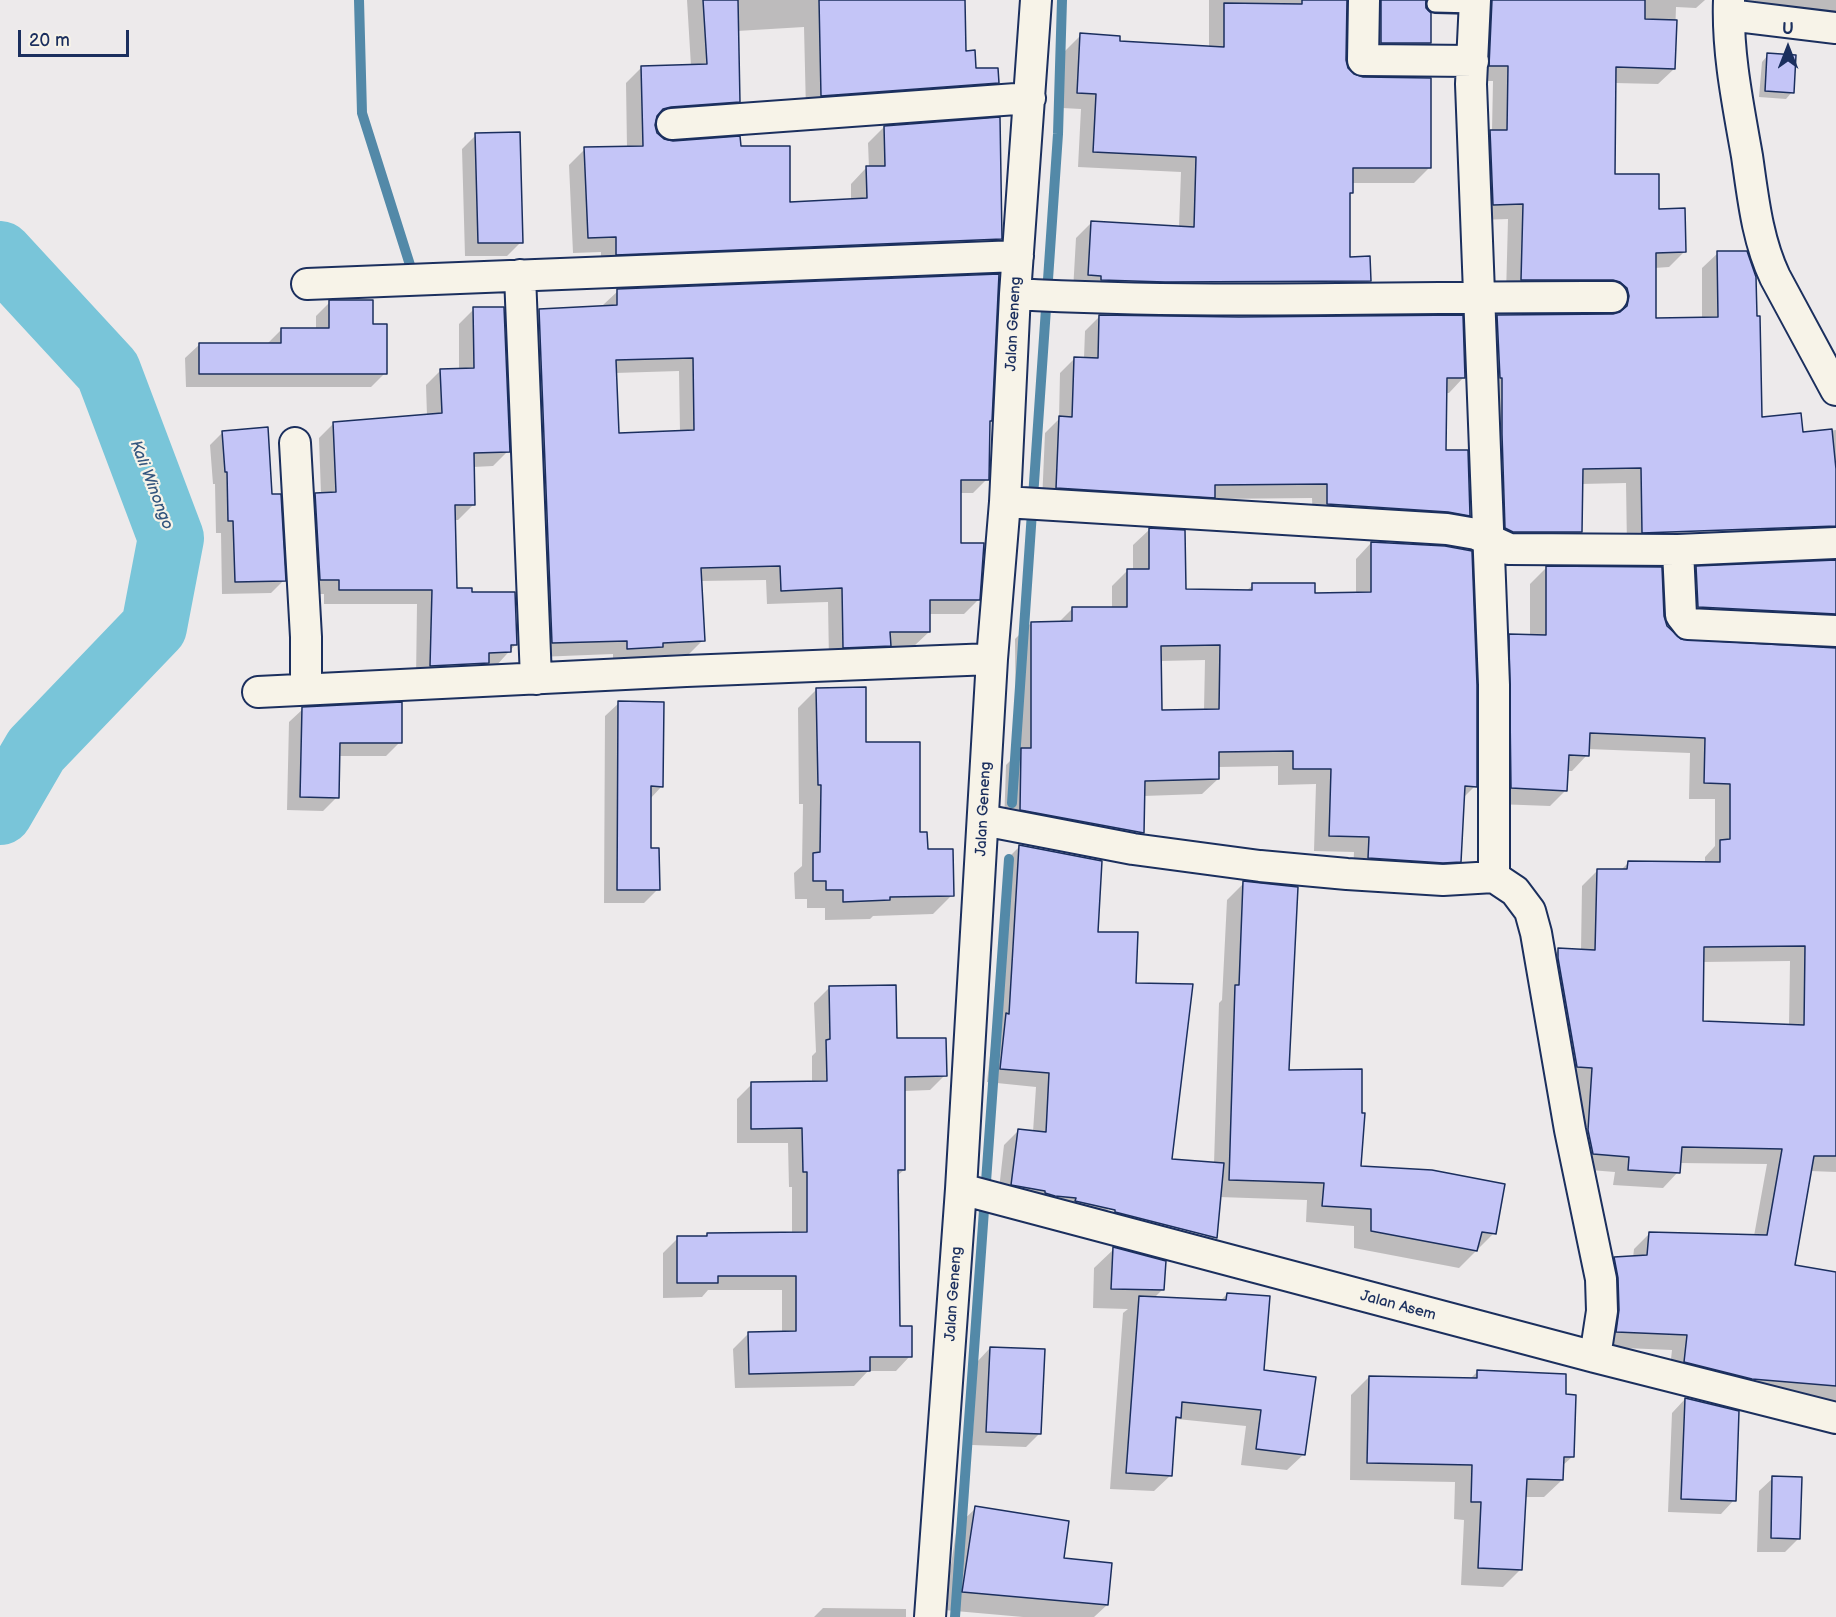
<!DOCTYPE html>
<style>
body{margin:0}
#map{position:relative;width:1836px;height:1617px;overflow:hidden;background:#edeaeb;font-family:"Balsamiq Sans",sans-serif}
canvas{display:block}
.north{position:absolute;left:1758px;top:18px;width:60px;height:60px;-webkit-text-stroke:4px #f7f3e8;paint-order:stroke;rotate:0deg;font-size:16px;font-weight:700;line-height:24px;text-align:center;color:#1b2f5e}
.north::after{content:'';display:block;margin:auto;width:21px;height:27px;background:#1b2f5e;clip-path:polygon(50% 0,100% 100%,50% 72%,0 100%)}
.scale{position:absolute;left:18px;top:30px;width:111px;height:27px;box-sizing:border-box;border:3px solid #1b2f5e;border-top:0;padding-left:8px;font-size:18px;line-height:21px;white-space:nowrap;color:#1b2f5e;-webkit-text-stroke:4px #f7f3e8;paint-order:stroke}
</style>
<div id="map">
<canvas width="1836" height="1617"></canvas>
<div class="north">U</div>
<div class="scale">20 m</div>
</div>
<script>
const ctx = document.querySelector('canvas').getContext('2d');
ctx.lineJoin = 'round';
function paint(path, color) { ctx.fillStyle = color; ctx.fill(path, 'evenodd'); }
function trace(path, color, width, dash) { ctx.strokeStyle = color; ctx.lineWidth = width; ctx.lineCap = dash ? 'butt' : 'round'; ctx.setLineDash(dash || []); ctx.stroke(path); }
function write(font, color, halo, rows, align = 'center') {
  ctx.font = font + ' "Balsamiq Sans",sans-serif'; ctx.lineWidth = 4.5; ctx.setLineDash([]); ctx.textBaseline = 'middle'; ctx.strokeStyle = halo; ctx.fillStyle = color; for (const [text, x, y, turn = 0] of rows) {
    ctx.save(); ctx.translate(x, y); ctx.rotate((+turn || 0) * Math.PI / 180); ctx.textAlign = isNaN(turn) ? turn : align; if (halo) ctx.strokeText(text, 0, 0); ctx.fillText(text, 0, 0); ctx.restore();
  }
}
paint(new Path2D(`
 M 687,0 L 964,0 L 965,52 L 974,70 L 997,82 L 982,98 L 806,111 L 804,27 L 737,31 L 738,101 L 723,117 L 654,122 L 657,135 L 664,141 L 739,147 L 788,203 L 851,200 L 851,184 L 866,168 L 869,168 L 868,143 L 884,127 L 1000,239 L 984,255 L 601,270 L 601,252 L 573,253 L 569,165 L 585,149 L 627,148 L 626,83 L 642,67 L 691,66 Z
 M 1209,0 L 1345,0 L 1344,60 L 1347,70 L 1430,167 L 1414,183 L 1351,183 L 1351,192 L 1349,194 L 1349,258 L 1369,281 L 1354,297 L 1073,291 L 1076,238 L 1091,223 L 1179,227 L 1181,172 L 1078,167 L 1081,109 L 1062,108 L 1065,51 L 1081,35 L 1118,42 L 1209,48 Z
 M 1376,0 L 1425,0 L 1430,43 L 1416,57 L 1367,56 Z
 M 1471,0 L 1705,0 L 1696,8 L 1676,7 L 1674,69 L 1658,84 L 1615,83 L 1614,175 L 1658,211 L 1684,252 L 1669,267 L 1654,268 L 1654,320 L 1702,319 L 1702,268 L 1718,253 L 1761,419 L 1801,434 L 1836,430 L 1836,552 L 1627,548 L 1626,483 L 1581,484 L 1581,532 L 1565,547 L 1497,547 L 1482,332 L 1498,316 L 1613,316 L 1614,313 L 1611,304 L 1506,295 L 1508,219 L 1478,220 L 1475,147 L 1492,131 L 1493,81 L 1474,81 Z
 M 1720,0 L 1836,0 L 1836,33 Z
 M 1768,55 L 1792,92 L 1786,99 L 1759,97 L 1762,62 Z
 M 476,135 L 521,242 L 507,256 L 465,256 L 462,149 Z
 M 618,291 L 988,422 L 987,479 L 973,493 L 960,493 L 960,544 L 978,600 L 964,614 L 929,614 L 929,632 L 914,646 L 888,646 L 875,659 L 829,661 L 828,602 L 767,604 L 766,580 L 700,581 L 703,640 L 689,654 L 652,656 L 647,661 L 613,662 L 613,654 L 538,657 L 525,324 L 539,310 L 603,307 L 603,305 ZM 679,371 L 680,432 L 617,434 L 615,373 Z
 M 330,302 L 372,325 L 385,373 L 371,387 L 186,387 L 185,358 L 199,345 L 267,344 L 281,330 L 316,330 L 316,316 Z
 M 474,309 L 508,451 L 493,466 L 473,467 L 473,505 L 458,520 L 454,520 L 455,590 L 471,593 L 516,644 L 495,667 L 416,680 L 417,604 L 324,604 L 324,594 L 306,594 L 301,509 L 316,494 L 321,494 L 319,438 L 334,423 L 427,416 L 426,385 L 441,370 L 459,370 L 459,324 Z
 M 1100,316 L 1463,378 L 1449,393 L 1445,393 L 1445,452 L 1469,515 L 1454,530 L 1313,519 L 1312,498 L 1211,499 L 1199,512 L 1042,502 L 1045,433 L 1059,419 L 1060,373 L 1075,358 L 1084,358 L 1085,331 Z
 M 223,432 L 270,495 L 284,580 L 271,593 L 222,594 L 221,533 L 216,533 L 215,484 L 213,484 L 210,445 Z
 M 1149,530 L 1184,590 L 1246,591 L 1253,585 L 1314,595 L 1356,594 L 1356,559 L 1371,543 L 1475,786 L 1463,798 L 1460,861 L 1444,877 L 1353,873 L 1354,852 L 1314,851 L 1316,784 L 1278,785 L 1278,766 L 1218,767 L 1218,779 L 1202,794 L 1143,796 L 1142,832 L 1126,848 L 1004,825 L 1006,765 L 1016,755 L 1015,639 L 1031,623 L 1058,623 L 1072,609 L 1112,608 L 1112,586 L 1128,570 L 1133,570 L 1133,545 ZM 1205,660 L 1204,710 L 1161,711 L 1160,661 Z
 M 1836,562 L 1836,639 L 1683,622 L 1681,584 L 1697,568 Z
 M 1546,568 L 1662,617 L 1666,626 L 1680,641 L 1836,650 L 1836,1172 L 1810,1171 L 1793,1266 L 1836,1274 L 1836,1408 L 1669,1377 L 1672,1350 L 1601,1347 L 1599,1274 L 1615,1258 L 1633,1258 L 1634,1249 L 1649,1234 L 1754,1236 L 1767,1164 L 1679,1163 L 1678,1172 L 1663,1188 L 1613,1185 L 1615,1172 L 1577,1169 L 1572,1146 L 1577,1083 L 1561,1082 L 1543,965 L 1559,950 L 1581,951 L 1582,886 L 1598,870 L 1621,870 L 1628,863 L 1705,864 L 1705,857 L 1715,846 L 1715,799 L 1689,799 L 1690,753 L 1588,749 L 1587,755 L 1572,771 L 1566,771 L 1565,791 L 1550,806 L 1496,804 L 1494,651 L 1510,636 L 1530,636 L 1530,584 ZM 1790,961 L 1789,1026 L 1701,1023 L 1702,962 Z
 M 817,689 L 865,743 L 952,895 L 933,914 L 873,916 L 870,919 L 825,920 L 825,908 L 807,908 L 807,899 L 795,899 L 794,873 L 802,866 L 803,804 L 799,804 L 798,708 Z
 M 619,703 L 662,786 L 650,799 L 650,850 L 658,889 L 644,903 L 604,903 L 605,716 Z
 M 303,709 L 400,742 L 386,756 L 338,756 L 337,797 L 323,811 L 287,810 L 289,722 Z
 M 1020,846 L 1096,933 L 1135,985 L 1170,1160 L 1214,1164 L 1219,1003 L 1222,1000 L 1227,900 L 1244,883 L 1288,1072 L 1360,1167 L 1494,1233 L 1459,1268 L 1354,1248 L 1354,1226 L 1306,1222 L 1307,1200 L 1219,1197 L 1215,1237 L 1201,1251 L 998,1198 L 1004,1145 L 1018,1131 L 1033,1132 L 1036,1087 L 987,1082 L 993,1029 L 995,1026 L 1006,860 ZM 1108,1209 L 1205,1233 L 1205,1236 L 1107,1212 Z
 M 829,988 L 895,1040 L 945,1075 L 930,1090 L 904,1091 L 904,1170 L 897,1176 L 899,1328 L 910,1356 L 896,1371 L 868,1371 L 854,1386 L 735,1388 L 733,1349 L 748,1334 L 782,1333 L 782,1290 L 708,1290 L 702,1297 L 663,1298 L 663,1253 L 678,1238 L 704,1238 L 708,1234 L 792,1234 L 792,1187 L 789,1187 L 788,1143 L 737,1143 L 737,1099 L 752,1084 L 812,1083 L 812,1056 L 816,1052 L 814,1003 Z
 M 1114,1249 L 1162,1290 L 1154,1298 L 1220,1301 L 1227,1294 L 1304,1454 L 1287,1470 L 1241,1465 L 1246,1426 L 1177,1419 L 1174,1422 L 1171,1475 L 1154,1491 L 1110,1489 L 1123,1313 L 1128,1309 L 1093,1308 L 1094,1268 Z
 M 990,1348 L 1040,1433 L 1026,1447 L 972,1445 L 977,1362 Z
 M 1477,1372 L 1564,1396 L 1572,1457 L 1562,1466 L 1562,1480 L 1544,1497 L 1524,1497 L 1521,1569 L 1503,1587 L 1461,1585 L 1464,1520 L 1454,1519 L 1455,1482 L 1350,1480 L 1351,1395 L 1369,1377 L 1470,1379 Z
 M 1685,1399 L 1734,1500 L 1721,1514 L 1668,1512 L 1672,1413 Z
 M 1773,1478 L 1799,1538 L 1785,1552 L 1757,1552 L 1759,1491 Z
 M 976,1508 L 1062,1560 L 1107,1605 L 1094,1617 L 1023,1617 L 944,1610 L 957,1526 Z
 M 823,1608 L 906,1609 L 906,1617 L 814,1617 Z`), '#0003');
trace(new Path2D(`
 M 359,0 L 362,113 L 410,265
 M 1012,803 L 1058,134 L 1062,0
 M 955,1617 L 1009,859`), '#5389a8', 10);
trace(new Path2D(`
 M 0,254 L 108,371 L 171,538 L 154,627 L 36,750 L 0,812`), '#79c5d9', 66);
const building = new Path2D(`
 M 703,0 L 738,0 L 740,102 L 671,107 L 663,109 L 657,116 L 655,125 L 657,133 L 664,139 L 673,141 L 740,136 L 741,146 L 790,146 L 790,202 L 867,198 L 866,166 L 885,166 L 884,126 L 1000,117 L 1002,239 L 616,255 L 616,237 L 588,238 L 584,147 L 643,146 L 641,66 L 707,64 Z
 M 819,0 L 965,0 L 966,51 L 975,50 L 976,68 L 998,68 L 999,83 L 821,96 Z
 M 1302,0 L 1347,0 L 1346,60 L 1348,68 L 1354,74 L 1363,77 L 1431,78 L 1431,168 L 1353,168 L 1353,193 L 1350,193 L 1350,257 L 1370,256 L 1371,281 L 1165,282 L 1101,280 L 1101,276 L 1088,275 L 1091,221 L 1194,227 L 1196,157 L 1093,152 L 1096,94 L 1077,93 L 1080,33 L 1120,36 L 1120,41 L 1224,47 L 1224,3 L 1302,4 Z
 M 1381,0 L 1426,0 L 1426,8 L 1431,13 L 1431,43 L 1381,43 Z
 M 1492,0 L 1645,0 L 1645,19 L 1677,20 L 1675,69 L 1616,67 L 1615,174 L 1659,174 L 1659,209 L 1685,208 L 1686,252 L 1656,253 L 1656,318 L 1718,317 L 1717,251 L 1747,251 L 1756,277 L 1757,316 L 1760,316 L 1762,417 L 1801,413 L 1803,432 L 1832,429 L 1836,469 L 1836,526 L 1642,533 L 1641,468 L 1583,469 L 1582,532 L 1513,532 L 1505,528 L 1502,434 L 1502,378 L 1500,378 L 1497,315 L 1613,314 L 1620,312 L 1627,306 L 1629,296 L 1627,288 L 1620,282 L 1613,280 L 1521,280 L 1523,204 L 1493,205 L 1490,130 L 1507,130 L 1508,66 L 1489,66 Z
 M 1767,53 L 1796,55 L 1794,93 L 1765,91 Z
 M 520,132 L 523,243 L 478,243 L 475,133 Z
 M 999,274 L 992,421 L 990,421 L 989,480 L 961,480 L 961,543 L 984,543 L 980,600 L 930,600 L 930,632 L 890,632 L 891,646 L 843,648 L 842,588 L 781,591 L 780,566 L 701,568 L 705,641 L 663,643 L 663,647 L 627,649 L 627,641 L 552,643 L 539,309 L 617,305 L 617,289 ZM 693,358 L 694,430 L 619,433 L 616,360 Z
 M 329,300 L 373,300 L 373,324 L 387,324 L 387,374 L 199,374 L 199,343 L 281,343 L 281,328 L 329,328 Z
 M 473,307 L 504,307 L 510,452 L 474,453 L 475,505 L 455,505 L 457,588 L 472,588 L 472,592 L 515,592 L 517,645 L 511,645 L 511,652 L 489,653 L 489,663 L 430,666 L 432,590 L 339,590 L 339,580 L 320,580 L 315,493 L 336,492 L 333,422 L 442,413 L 440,369 L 474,368 Z
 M 1099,315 L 1239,317 L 1463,315 L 1465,378 L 1447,378 L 1446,450 L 1468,450 L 1470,516 L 1448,512 L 1327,504 L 1327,484 L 1215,485 L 1215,498 L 1056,488 L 1059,416 L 1072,417 L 1074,357 L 1098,358 Z
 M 268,427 L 272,494 L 281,494 L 286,581 L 235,582 L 233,521 L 228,521 L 227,472 L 225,472 L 222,431 Z
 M 1149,528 L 1185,530 L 1186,589 L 1252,590 L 1252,583 L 1315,583 L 1315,593 L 1371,592 L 1371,542 L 1445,546 L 1472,551 L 1477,685 L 1477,787 L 1465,786 L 1461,862 L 1443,863 L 1368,858 L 1369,837 L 1329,836 L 1331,769 L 1293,769 L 1293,751 L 1219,752 L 1219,779 L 1145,781 L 1144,833 L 1020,810 L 1021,748 L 1031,748 L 1031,622 L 1072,621 L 1072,607 L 1127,607 L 1127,569 L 1149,569 ZM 1220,645 L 1219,709 L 1162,710 L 1161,646 Z
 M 1836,560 L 1836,614 L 1698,607 L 1696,566 Z
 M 1546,566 L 1662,567 L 1664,616 L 1667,626 L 1681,639 L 1836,648 L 1836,1156 L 1814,1156 L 1795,1265 L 1836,1272 L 1836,1386 L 1752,1379 L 1684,1362 L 1687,1335 L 1616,1332 L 1619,1310 L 1618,1278 L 1614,1257 L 1647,1255 L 1649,1232 L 1767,1235 L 1782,1149 L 1682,1147 L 1680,1173 L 1628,1170 L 1629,1157 L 1593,1154 L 1588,1130 L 1592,1068 L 1577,1067 L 1558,958 L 1558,948 L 1595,950 L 1597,869 L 1627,869 L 1628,861 L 1720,862 L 1720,840 L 1730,839 L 1730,784 L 1704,783 L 1705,738 L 1590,733 L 1589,756 L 1569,755 L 1567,791 L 1511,788 L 1509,634 L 1546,635 ZM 1805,946 L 1804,1025 L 1703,1021 L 1704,947 Z
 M 866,687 L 866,742 L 920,742 L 920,832 L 927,832 L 928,849 L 953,849 L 954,896 L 890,897 L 890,900 L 843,902 L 843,890 L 826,890 L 826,881 L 813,881 L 813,853 L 820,852 L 821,785 L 818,785 L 816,688 Z
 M 618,701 L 664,702 L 663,787 L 651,786 L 651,848 L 659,848 L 660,890 L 617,890 Z
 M 402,702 L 402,743 L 340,743 L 339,798 L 300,797 L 302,707 Z
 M 1019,845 L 1102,861 L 1098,932 L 1138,932 L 1136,983 L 1193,984 L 1172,1159 L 1224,1163 L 1217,1238 L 1115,1212 L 1115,1210 L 1075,1201 L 1076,1198 L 1055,1196 L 1045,1193 L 1045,1191 L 1011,1185 L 1018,1129 L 1046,1132 L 1049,1073 L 1000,1069 L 1006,1013 L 1009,1014 Z
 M 1243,881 L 1298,887 L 1289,1070 L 1362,1069 L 1362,1113 L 1365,1113 L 1361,1166 L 1432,1170 L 1505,1184 L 1496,1234 L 1482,1232 L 1477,1251 L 1371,1231 L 1371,1209 L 1322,1206 L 1324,1183 L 1229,1180 L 1235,985 L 1239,985 Z
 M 896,985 L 897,1038 L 946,1038 L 947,1076 L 905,1077 L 905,1170 L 898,1170 L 900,1326 L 912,1326 L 912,1357 L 870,1357 L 870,1371 L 749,1374 L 748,1332 L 796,1331 L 796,1276 L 718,1276 L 718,1283 L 677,1283 L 677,1236 L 707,1236 L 707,1233 L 807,1232 L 807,1172 L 803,1172 L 802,1128 L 751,1129 L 751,1082 L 827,1081 L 826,1040 L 830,1039 L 829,986 Z
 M 1113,1247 L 1166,1261 L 1164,1290 L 1111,1289 Z
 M 1227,1293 L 1270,1296 L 1264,1370 L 1316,1377 L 1305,1455 L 1256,1449 L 1261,1410 L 1182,1402 L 1181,1418 L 1176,1417 L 1172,1476 L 1126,1473 L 1139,1296 L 1226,1300 Z
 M 990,1347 L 1045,1349 L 1041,1434 L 986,1432 Z
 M 1477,1370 L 1566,1374 L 1566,1394 L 1576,1395 L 1574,1457 L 1564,1457 L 1563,1480 L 1527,1479 L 1522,1570 L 1478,1568 L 1481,1502 L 1471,1502 L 1472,1465 L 1367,1463 L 1369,1376 L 1477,1378 Z
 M 1685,1398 L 1739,1411 L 1736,1501 L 1681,1499 Z
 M 1772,1476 L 1802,1477 L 1800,1539 L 1771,1538 Z
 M 975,1506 L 1069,1521 L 1064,1558 L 1112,1563 L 1108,1605 L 962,1592 Z`);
paint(building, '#c4c5f7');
trace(building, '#1b2f5e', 1.5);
const lane = new Path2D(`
 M 1435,4 L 1475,5`);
const street = new Path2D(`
 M 1364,0 L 1363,60 L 1473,61
 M 1475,0 L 1471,84 L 1494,685 L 1494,877
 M 1729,0 C 1727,52 1738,105 1747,156 C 1753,197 1757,239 1775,277 L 1836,390
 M 1729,15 L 1836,28
 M 672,124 L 1030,98
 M 520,275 L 536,679
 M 307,284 L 1018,256
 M 1015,294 C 1214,305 1413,296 1612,297
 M 295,443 L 306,637 L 306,689
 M 1005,502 L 1447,529 L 1476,534 L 1509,549 L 1678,550 L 1681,615 L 1688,624 L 1836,631
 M 1678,550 L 1836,543
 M 258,692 L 686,671 L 992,659
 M 983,820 L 1133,849 L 1260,866 L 1347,874 L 1443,880 L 1494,877 L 1515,891 L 1530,911 L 1536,933 L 1570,1130 L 1601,1279 L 1602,1311 L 1595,1357
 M 961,1189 L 1595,1357 L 1836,1418
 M 930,1617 L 961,1189 L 992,659 L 1005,502 L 1015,294 L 1036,0`);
trace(lane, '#1b2f5e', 20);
trace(street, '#1b2f5e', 34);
trace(lane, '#f7f3e8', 15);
trace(street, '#f7f3e8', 30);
write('15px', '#1b2f5e', '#f7f3e8', [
 ["Jalan Geneng",1014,324,-87],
 ["Jalan Geneng",984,809,-87],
 ["Jalan Geneng",954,1294,-86],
 ["Jalan Asem",1398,1306,15]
]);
write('italic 16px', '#32547d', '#f7f3e8', [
 ["Kali Winongo",151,485,69]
]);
</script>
